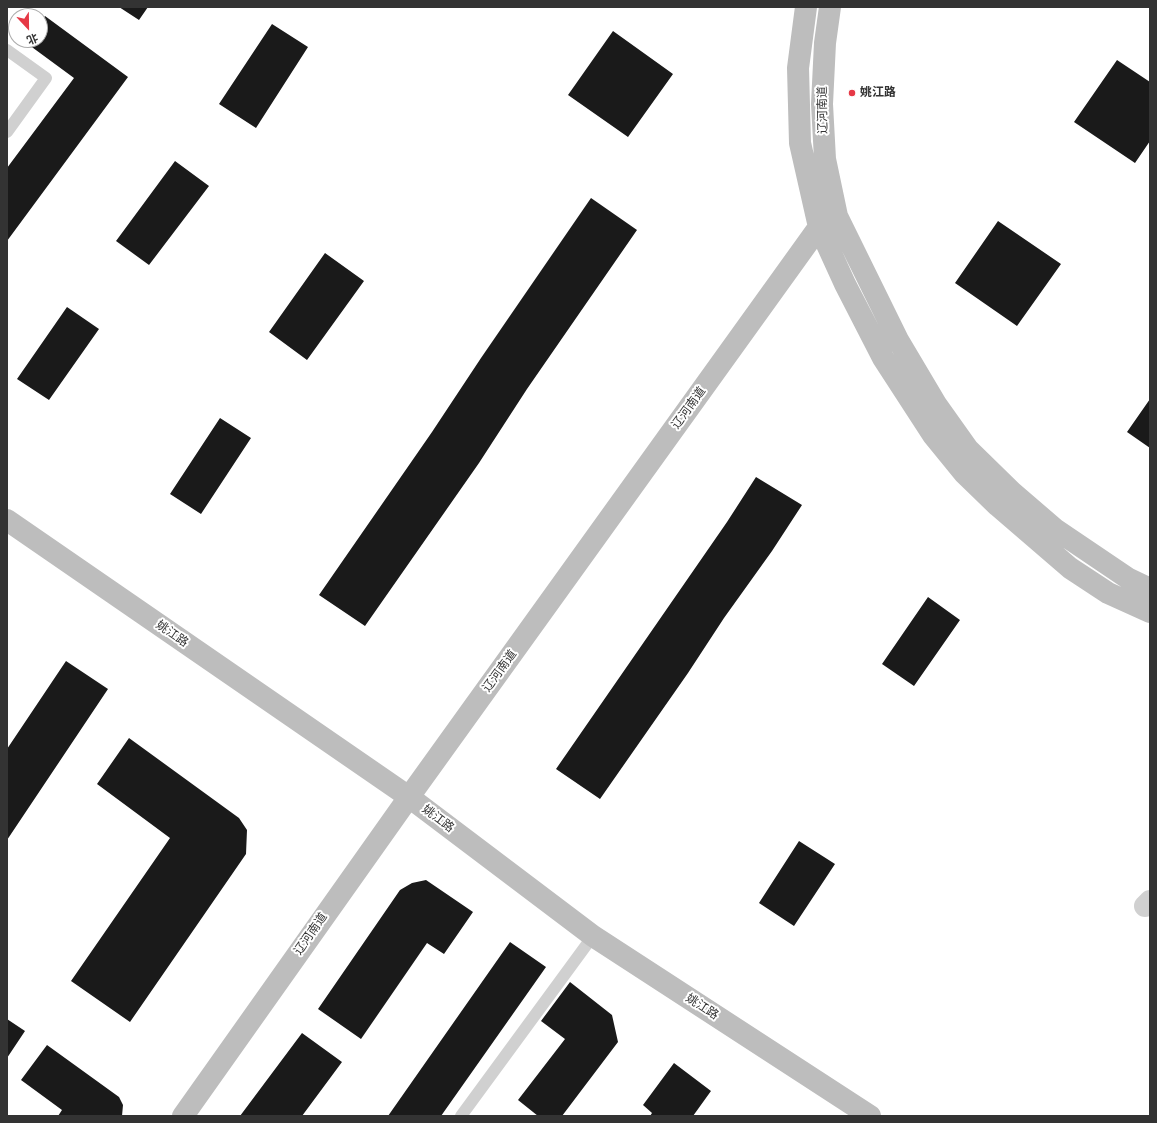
<!DOCTYPE html>
<meta charset="utf-8">
<style>
body{margin:0}
#map{position:relative;width:1157px;height:1123px;overflow:hidden;background:#fff;font-family:"Fira Sans Condensed","Noto Sans SC",sans-serif}
canvas{display:block}
.frame{position:absolute;inset:0;border:8px solid #333;pointer-events:none}
.north{position:absolute;left:8px;top:8px;width:40px;height:40px;box-sizing:border-box;background:#fff;border:1px solid #adadad;border-radius:50%;rotate:158deg;font-size:11px;font-weight:700;line-height:16px;text-align:center;color:#333}
.north::after{content:'';display:block;margin:auto;width:14px;height:18px;background:#e63946;clip-path:polygon(50% 0,100% 100%,50% 72%,0 100%)}
</style>
<div id="map">
<canvas width="1157" height="1123"></canvas>
<div class="frame"></div>
<div class="north">北</div>
</div>
<script>
const ctx = document.querySelector('canvas').getContext('2d');
ctx.lineJoin = 'round';
function paint(path, color) { ctx.fillStyle = color; ctx.fill(path, 'evenodd'); }
function trace(path, color, width, dash) { ctx.strokeStyle = color; ctx.lineWidth = width; ctx.lineCap = dash ? 'butt' : 'round'; ctx.setLineDash(dash || []); ctx.stroke(path); }
function write(font, color, halo, rows, align = 'center') {
  ctx.font = font + ' "Fira Sans Condensed","Noto Sans SC",sans-serif'; ctx.lineWidth = 4; ctx.setLineDash([]); ctx.textBaseline = 'middle'; ctx.strokeStyle = halo; ctx.fillStyle = color; for (const [text, x, y, turn = 0] of rows) {
    ctx.save(); ctx.translate(x, y); ctx.rotate((+turn || 0) * Math.PI / 180); ctx.textAlign = isNaN(turn) ? turn : align; if (halo) ctx.strokeText(text, 0, 0); ctx.fillText(text, 0, 0); ctx.restore();
  }
}
paint(new Path2D(`
 M 119,7 L 148,7 L 139,20 Z
 M 45,16 L 128,77 L 7,241 L 7,168 L 74,78 L 25,42 L 27,40 L 40,40 L 40,22 Z
 M 272,24 L 308,47 L 256,128 L 219,104 Z
 M 613,31 L 673,74 L 628,137 L 568,95 Z
 M 1117,60 L 1150,82 L 1150,141 L 1135,163 L 1074,122 Z
 M 175,161 L 209,186 L 149,265 L 116,241 Z
 M 591,198 L 637,230 L 527,389 L 479,463 L 365,626 L 319,595 L 432,432 L 481,358 Z
 M 998,221 L 1061,264 L 1017,326 L 955,283 Z
 M 325,253 L 364,281 L 307,360 L 269,332 Z
 M 67,307 L 99,329 L 49,400 L 17,379 Z
 M 1150,399 L 1150,448 L 1127,432 Z
 M 220,418 L 251,438 L 201,514 L 170,494 Z
 M 756,477 L 802,505 L 772,551 L 724,618 L 688,673 L 600,799 L 556,769 L 727,522 Z
 M 928,597 L 960,620 L 914,686 L 882,664 Z
 M 66,661 L 108,689 L 7,840 L 7,749 Z
 M 129,738 L 239,818 L 247,830 L 246,854 L 130,1022 L 71,981 L 170,838 L 97,784 Z
 M 799,841 L 835,864 L 794,926 L 759,903 Z
 M 426,880 L 473,912 L 444,954 L 427,943 L 361,1039 L 318,1009 L 400,890 L 412,883 Z
 M 510,942 L 546,967 L 441,1116 L 388,1116 Z
 M 570,982 L 612,1015 L 618,1042 L 562,1116 L 538,1116 L 518,1100 L 565,1039 L 541,1021 Z
 M 7,1019 L 25,1031 L 7,1058 Z
 M 302,1033 L 342,1062 L 302,1116 L 240,1116 Z
 M 47,1045 L 119,1097 L 123,1105 L 122,1116 L 58,1116 L 62,1110 L 21,1080 Z
 M 674,1063 L 711,1091 L 693,1116 L 650,1116 L 652,1113 L 643,1105 Z`), '#1a1a1a');
trace(new Path2D(`
 M 7,50 L 46,78 L 7,132
 M 461,1116 L 593,936`), '#d0d0d0', 12);
trace(new Path2D(`
 M 1145,906 L 1150,901`), '#d0d0d0', 22);
trace(new Path2D(`
 M 806,7 L 798,68 L 800,143 L 819,227 L 845,284 L 883,358 L 933,435 L 964,473 L 998,506 L 1070,568 L 1108,593 L 1150,612
 M 830,7 L 825,43 L 822,104 L 825,159 L 837,216 L 898,340 L 936,404 L 968,449 L 1012,492 L 1055,529 L 1129,579 L 1150,589
 M 7,520 L 409,797 L 593,936 L 870,1116
 M 183,1116 L 409,797 L 819,227 L 837,216`), '#bdbdbd', 22);
for (const [x, y, r, color] of [
 [852,93,4,"#e63946"]
]) { const dot = new Path2D(); dot.arc(x, y, r, 0, 2 * Math.PI); ctx.fillStyle = color; ctx.fill(dot); trace(dot, '#fff', 1.5); }
write('bold 12px', '#333', '#fff', [
 ["姚江路",860,93]
], 'left');
write('12px', '#333', '#fff', [
 ["辽河南道",823,110,-91],
 ["辽河南道",689,408,-54],
 ["姚江路",172,634,35],
 ["辽河南道",500,671,-54],
 ["姚江路",438,819,37],
 ["辽河南道",311,934,-55],
 ["姚江路",702,1007,33]
]);
</script>
